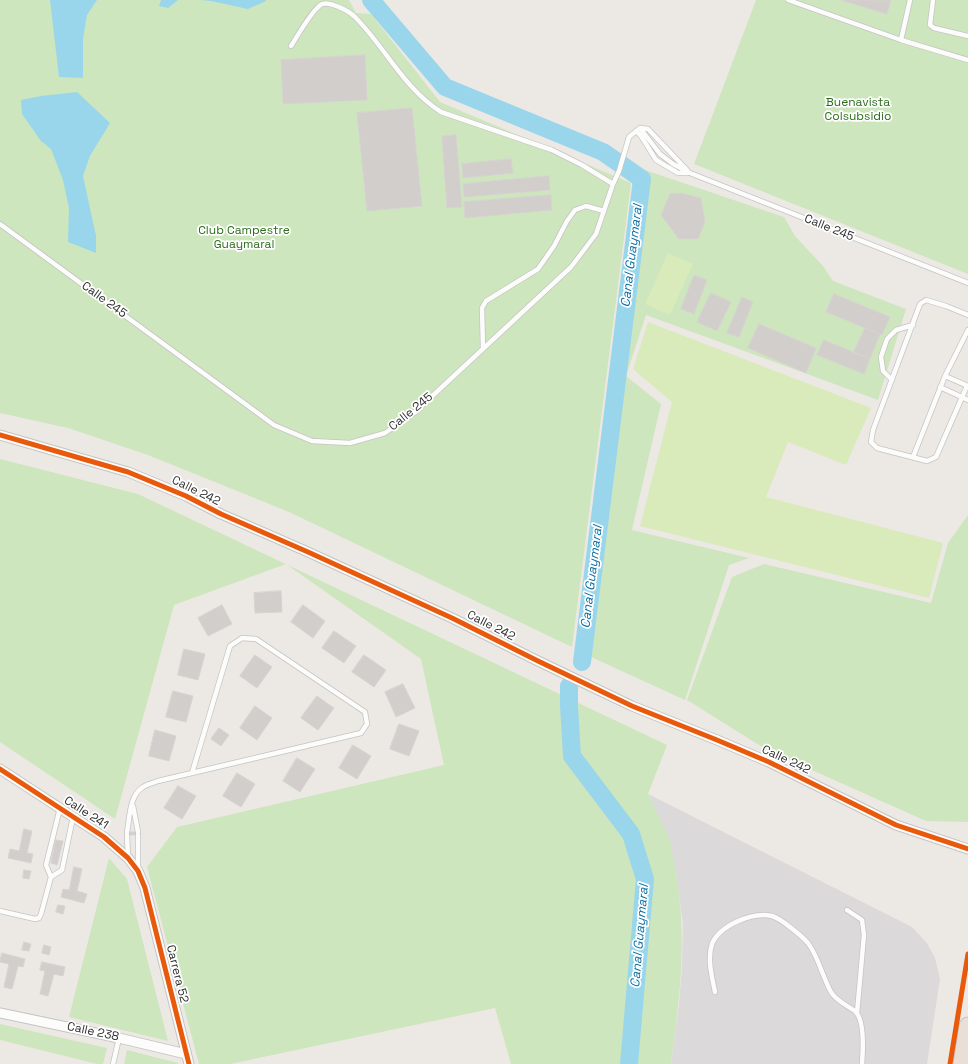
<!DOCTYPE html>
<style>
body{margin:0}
canvas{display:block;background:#ece8e4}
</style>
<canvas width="968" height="1064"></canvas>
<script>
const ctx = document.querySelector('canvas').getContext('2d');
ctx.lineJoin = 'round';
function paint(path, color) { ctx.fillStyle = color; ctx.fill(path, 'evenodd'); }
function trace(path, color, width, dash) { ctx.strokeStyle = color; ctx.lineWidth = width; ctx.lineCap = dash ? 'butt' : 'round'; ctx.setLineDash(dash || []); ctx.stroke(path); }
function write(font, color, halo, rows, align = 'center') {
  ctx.font = font + ' "Space Grotesk",sans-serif'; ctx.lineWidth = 3.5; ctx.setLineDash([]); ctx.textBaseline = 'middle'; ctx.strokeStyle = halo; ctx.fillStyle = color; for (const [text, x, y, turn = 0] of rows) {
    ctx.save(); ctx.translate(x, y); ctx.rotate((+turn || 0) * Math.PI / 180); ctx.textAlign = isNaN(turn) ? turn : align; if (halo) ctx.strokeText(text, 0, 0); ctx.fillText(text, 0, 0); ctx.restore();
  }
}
paint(new Path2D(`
 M 648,794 L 912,927 L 927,943 L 935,958 L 940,979 L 927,1064 L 671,1064 L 679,1004 L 682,965 L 683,924 L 677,879 L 669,839 Z`), '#dcd9db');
paint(new Path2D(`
 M 0,0 L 349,0 L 356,13 L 371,14 L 440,102 L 631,183 L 572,647 L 289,512 L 148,455 L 68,428 L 0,413 Z
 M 756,0 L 968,0 L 968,274 L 694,164 Z
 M 645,170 L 784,217 L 795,236 L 823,266 L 833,281 L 906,309 L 878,400 L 646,315 L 626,376 L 661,404 L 632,530 L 749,558 L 729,565 L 685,700 L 578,651 Z
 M 0,459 L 138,494 L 667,745 L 648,794 C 655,809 663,823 669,838 C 672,847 673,858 675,868 C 688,935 680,997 671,1064 L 511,1064 L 495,1008 L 230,1064 L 199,1064 L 147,867 L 177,827 L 444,765 L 421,659 L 286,564 L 174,605 L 115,819 L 0,742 Z
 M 968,515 L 968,822 L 926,821 L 767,750 L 687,700 L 732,577 L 764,564 L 931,603 L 948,543 Z
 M 109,858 L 127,879 L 168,1041 L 69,1017 Z
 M 0,1024 L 107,1048 L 103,1064 L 97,1064 L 0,1040 Z
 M 127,1050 L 178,1063 L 178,1064 L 124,1064 Z`), '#cee6be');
paint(new Path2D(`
 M 668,253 L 693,264 L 670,315 L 645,304 Z
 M 648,322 L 871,408 L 846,465 L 788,442 L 766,497 L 943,543 L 929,598 L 640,526 L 672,402 L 633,369 Z`), '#d9eabb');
paint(new Path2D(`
 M 50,0 L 97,0 L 87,15 L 83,39 L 83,78 L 59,77 Z
 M 161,0 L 178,0 L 168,8 L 159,6 Z
 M 201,0 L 266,0 L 266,1 L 248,9 L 211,1 Z
 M 77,92 L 110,123 L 90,156 L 83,176 L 96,236 L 96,253 L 68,242 L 69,208 L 63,180 L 51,149 L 41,141 L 22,114 L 21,100 L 41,96 Z`), '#99d6ec');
trace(new Path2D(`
 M 371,0 L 445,87 L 603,152 L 642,179 L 582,662
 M 569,686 L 569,706 L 572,756 L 631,834 L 645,879 L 629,1064`), '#99d6ec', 18);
const building = new Path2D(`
 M 841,0 L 891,0 L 887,14 Z
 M 365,55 L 367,100 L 283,104 L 281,60 Z
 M 412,108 L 422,206 L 367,211 L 357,113 Z
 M 456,135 L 462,207 L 447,208 L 442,136 Z
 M 511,159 L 513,173 L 463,178 L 462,164 Z
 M 549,176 L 550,190 L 464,197 L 463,184 Z
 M 681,193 L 701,198 L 705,222 L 698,239 L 679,239 L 661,215 L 670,194 Z
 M 551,195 L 552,210 L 465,218 L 464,202 Z
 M 694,275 L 707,280 L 694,314 L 681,309 Z
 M 711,293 L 731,302 L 717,331 L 697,322 Z
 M 834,294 L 890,317 L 882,335 L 826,312 Z
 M 742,297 L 753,302 L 739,337 L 727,333 Z
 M 759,324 L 816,348 L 806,373 L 748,348 Z
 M 865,328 L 880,334 L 870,359 L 854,352 Z
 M 824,340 L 870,359 L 864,374 L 817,355 Z
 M 281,591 L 282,612 L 255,613 L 254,593 Z
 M 222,605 L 232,624 L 208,636 L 198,618 Z
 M 303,605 L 325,621 L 313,638 L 291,622 Z
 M 334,631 L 356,646 L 344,663 L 322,648 Z
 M 184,649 L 205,654 L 198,680 L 178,675 Z
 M 255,655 L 272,667 L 257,688 L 240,676 Z
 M 364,655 L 386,670 L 374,687 L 352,672 Z
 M 403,684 L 415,708 L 396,717 L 385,692 Z
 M 173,691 L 193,696 L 186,722 L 166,717 Z
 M 317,696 L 334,708 L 318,730 L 301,718 Z
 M 255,706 L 272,718 L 257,740 L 240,728 Z
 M 399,724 L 419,731 L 409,756 L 390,749 Z
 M 219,728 L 229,735 L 221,746 L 211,739 Z
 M 155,730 L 176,736 L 169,761 L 149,756 Z
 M 353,745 L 371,756 L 357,779 L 339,768 Z
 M 297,758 L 315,769 L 300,792 L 283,781 Z
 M 237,773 L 255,784 L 241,807 L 223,796 Z
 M 178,786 L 196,796 L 182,819 L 164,808 Z
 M 24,829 L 32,831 L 27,853 L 33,854 L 31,863 L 8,858 L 10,849 L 19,851 Z
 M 125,832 L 140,832 L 140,835 L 125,835 Z
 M 56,840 L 63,841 L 57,865 L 51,863 Z
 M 74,867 L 82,869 L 77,891 L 87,894 L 84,903 L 61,897 L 63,889 L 69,890 Z
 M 24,870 L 31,871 L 29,879 L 23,878 Z
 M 58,905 L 65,906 L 63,914 L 56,912 Z
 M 24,942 L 31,944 L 29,951 L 22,950 Z
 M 44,945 L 51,947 L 49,955 L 42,953 Z
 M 2,953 L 25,959 L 23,967 L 18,966 L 12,989 L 4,987 L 9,964 L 0,962 Z
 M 42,962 L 65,967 L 63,976 L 54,974 L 48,996 L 40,994 L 45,971 L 40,970 Z`);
paint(building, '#d1cecb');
trace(building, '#d7d4d0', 1);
const lane = new Path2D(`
 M 788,0 L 901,40 L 968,60
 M 933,0 L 930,25 L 934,28 L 968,36
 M 901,40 L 910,0
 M 291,46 C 297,37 313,8 322,4 C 330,1 349,11 355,17 C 376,38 391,64 411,86 C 420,96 430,105 441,112 L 552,150 L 582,165 L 613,184
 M 640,128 L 648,129 L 687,170
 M 636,131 L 641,136 L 656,160 L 678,173 L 688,173
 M 0,224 L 274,425 L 312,441 L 350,443 L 385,433 L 414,413 L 571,267 L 596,234 L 613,184 L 619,171 L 629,137 L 640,128 L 660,154 L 673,164 L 690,173 L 968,283
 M 483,348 L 482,308 L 486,301 L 538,269 L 554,246 L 567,221 L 575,210 L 586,206 L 604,211
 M 945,376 L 968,386
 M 892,380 L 883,371 L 881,357 L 887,339 L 896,330 L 913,325
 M 967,386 L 936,457 L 927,461 L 877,448 L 871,442 L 873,430 L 920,304 L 926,300 L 946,306 L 968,315
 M 940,387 L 968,400
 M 913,457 L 945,376 L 968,330
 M 133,806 L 138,832
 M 127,832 C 130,817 129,796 143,787 C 147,784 153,783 158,781 L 361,733 L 367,724 L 365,712 L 256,639 L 242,638 L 230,646 L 192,773
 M 127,835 L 128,857
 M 138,869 L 138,835
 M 51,877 L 62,870 L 73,817
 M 847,910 L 862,920 L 864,935 L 857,1013
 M 0,911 L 35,919 L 39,918 L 41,914 L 51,877 L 46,865 L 60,808
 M 715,992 C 712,977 707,959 712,944 C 719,926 753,911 772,916 C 780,918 802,936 808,943 C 818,956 823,978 831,992 C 835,1000 848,1006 855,1011 C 865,1020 863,1051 862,1064
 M 113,1064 L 119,1038`);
const street = new Path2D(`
 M 0,435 L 128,472 L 186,496 L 221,514 L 308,552 L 452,618 L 538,661 L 632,706 L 717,740 L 769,762 L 896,825 L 968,849
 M 0,769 L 104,837 L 128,858 L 138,871 L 145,888 L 189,1064
 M 0,1013 L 119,1038 L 186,1054`);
const highway = new Path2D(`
 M 962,1064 L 968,1026`);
trace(lane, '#c5c4c5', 6);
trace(street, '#c5c4c5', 11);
trace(highway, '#c6c5c4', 19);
trace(lane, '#fcfcfb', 4.5);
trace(street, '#fcfcfb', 9);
trace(highway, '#eadfd6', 17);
trace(new Path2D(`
 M 0,435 L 128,472 L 186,496 L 221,514 L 308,552 L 452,618 L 538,661 L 632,706 L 717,740 L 769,762 L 896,825 L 968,849
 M 0,769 L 104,837 L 128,858 L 138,871 L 145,888 L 189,1064
 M 950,1064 L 968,954`), '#e8590c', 5);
write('12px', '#2c6e1b', '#fff', [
 ["Buenavista",858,103],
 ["Colsubsidio",858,117],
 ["Club Campestre",244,231],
 ["Guaymaral",244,245]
]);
write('12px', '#2e2e2e', '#fff', [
 ["Calle 245",829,228,22],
 ["Calle 245",104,300,36],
 ["Calle 245",411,412,-39],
 ["Calle 242",196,491,26],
 ["Calle 242",491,626,27],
 ["Calle 242",786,760,25],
 ["Calle 241",86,813,33],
 ["Carrera 52",177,974,76],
 ["Calle 238",93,1032,12]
]);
write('italic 13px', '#0d6fa3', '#fff', [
 ["Canal Guaymaral",632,256,-83],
 ["Canal Guaymaral",592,577,-83],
 ["Canal Guaymaral",640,936,-85]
]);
</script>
